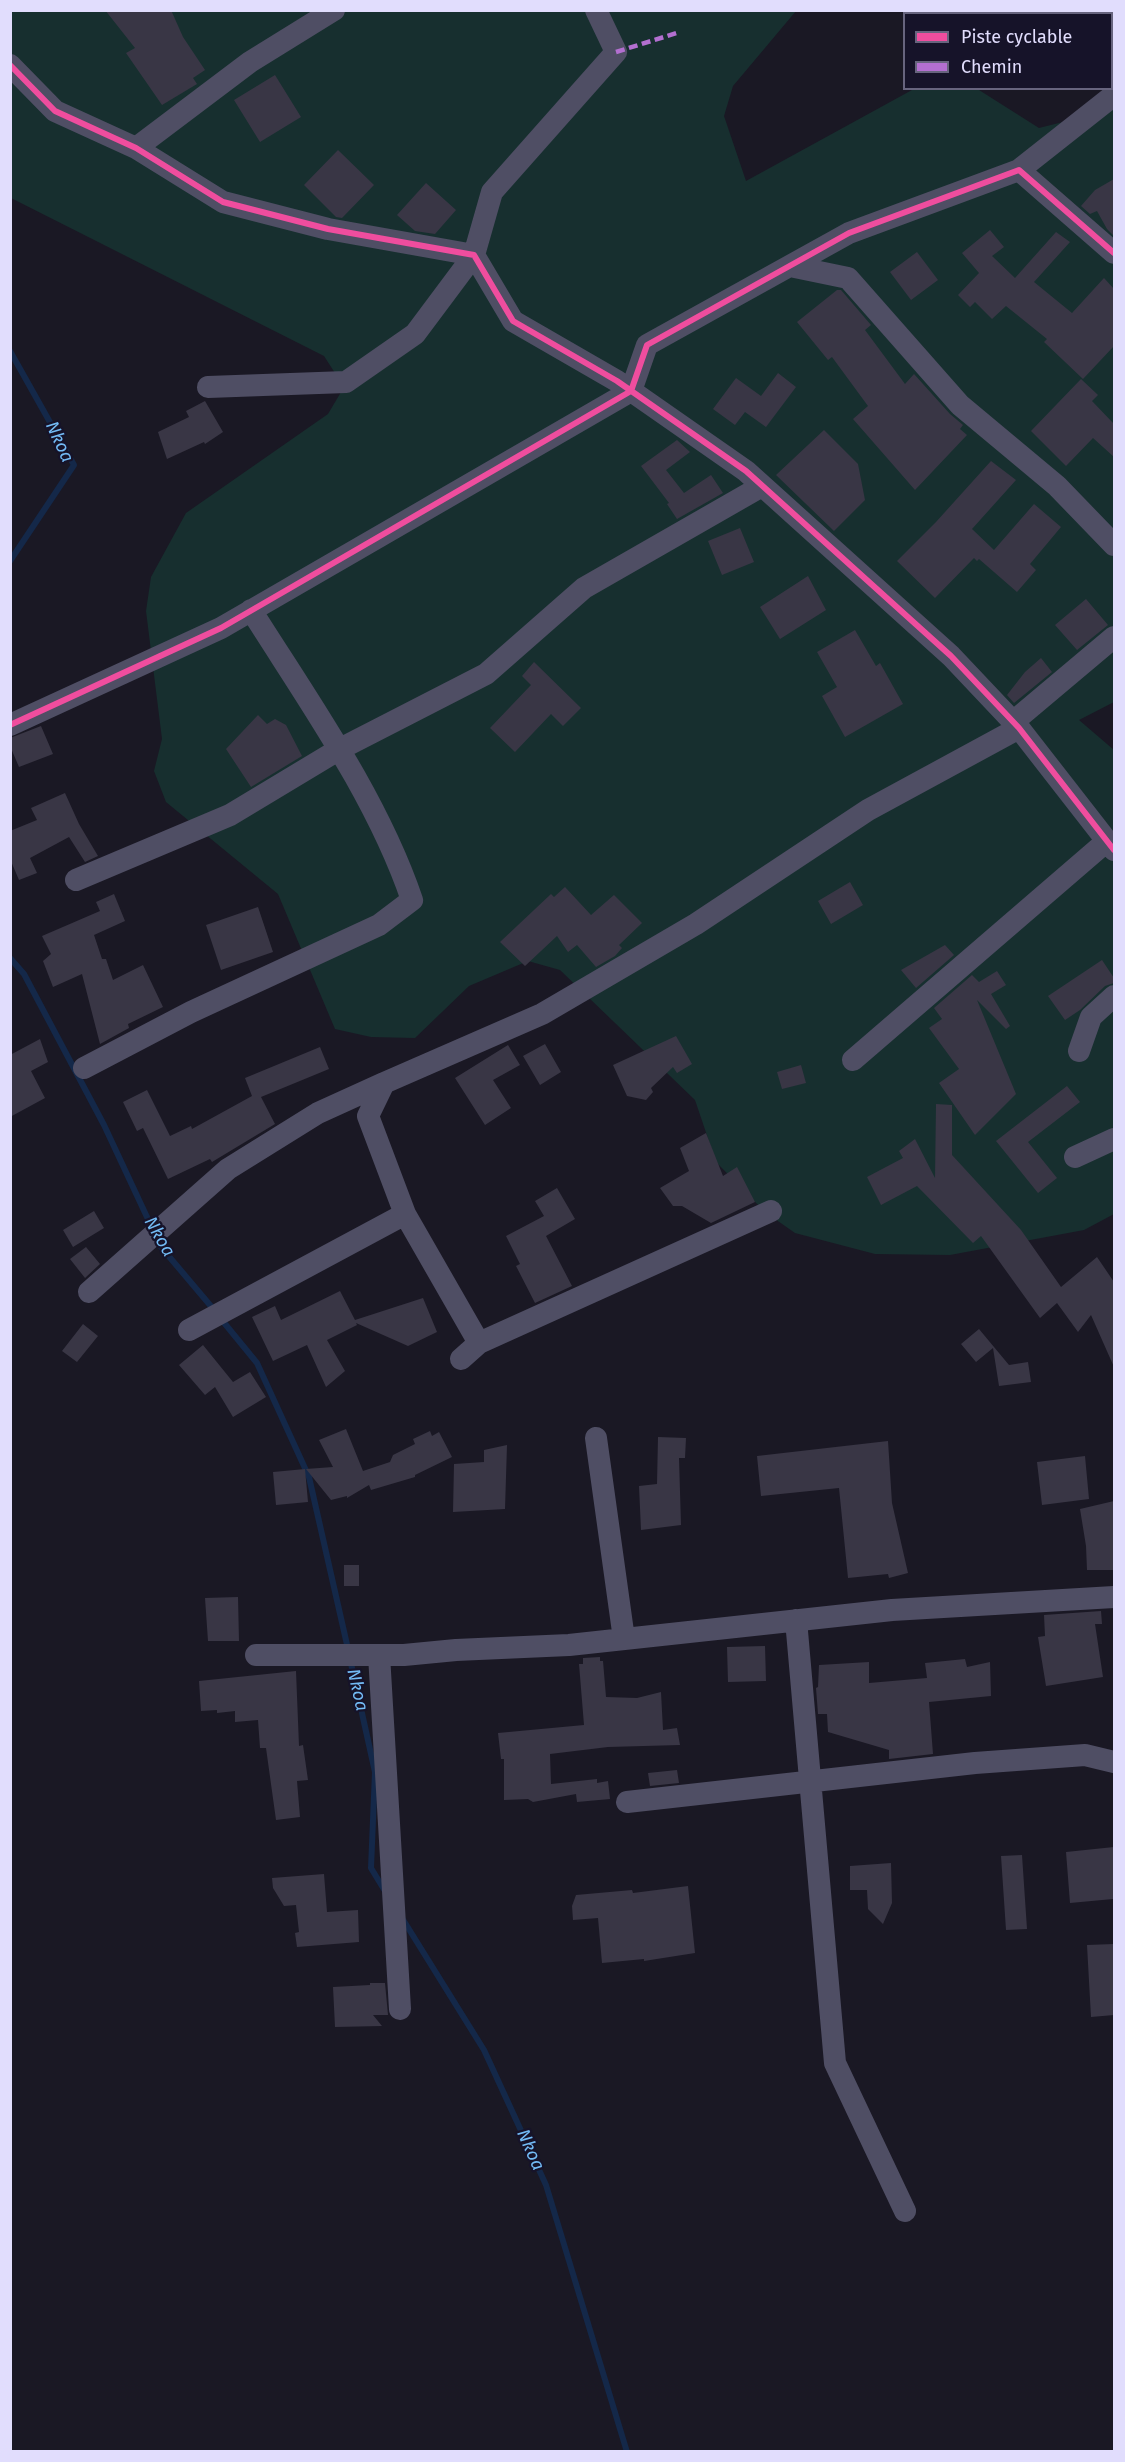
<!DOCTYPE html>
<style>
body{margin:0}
#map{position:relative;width:1125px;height:2462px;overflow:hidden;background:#1a1824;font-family:"Fira Sans",sans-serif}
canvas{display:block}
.frame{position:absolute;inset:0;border:12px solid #e1ddfd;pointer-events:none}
.legend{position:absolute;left:903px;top:12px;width:210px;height:78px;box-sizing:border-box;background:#161329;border:2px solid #67647e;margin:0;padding:8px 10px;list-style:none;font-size:18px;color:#e1ddfd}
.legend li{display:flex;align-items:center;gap:12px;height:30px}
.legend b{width:30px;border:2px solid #67647e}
</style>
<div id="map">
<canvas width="1125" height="2462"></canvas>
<div class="frame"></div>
<ul class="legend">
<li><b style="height:8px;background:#ef4d9e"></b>Piste cyclable</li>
<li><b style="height:8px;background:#b36fd0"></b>Chemin</li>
</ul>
</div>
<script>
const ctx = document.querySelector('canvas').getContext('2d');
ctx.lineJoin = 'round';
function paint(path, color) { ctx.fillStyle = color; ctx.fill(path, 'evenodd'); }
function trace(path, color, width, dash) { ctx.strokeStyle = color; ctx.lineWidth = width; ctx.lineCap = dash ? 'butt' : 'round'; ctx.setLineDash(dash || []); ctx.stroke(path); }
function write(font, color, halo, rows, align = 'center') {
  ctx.font = font + ' "Fira Sans",sans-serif'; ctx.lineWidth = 4.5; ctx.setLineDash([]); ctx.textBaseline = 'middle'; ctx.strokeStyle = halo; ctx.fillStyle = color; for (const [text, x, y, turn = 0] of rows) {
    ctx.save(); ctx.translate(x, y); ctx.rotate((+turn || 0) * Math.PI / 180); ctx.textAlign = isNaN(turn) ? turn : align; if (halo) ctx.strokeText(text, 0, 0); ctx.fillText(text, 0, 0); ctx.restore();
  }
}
paint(new Path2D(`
 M 10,11 L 796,11 L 733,86 L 724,116 L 746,181 L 912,90 L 979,90 L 1039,128 L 1071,120 L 1114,103 L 1114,702 L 1079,720 L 1114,750 L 1114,1214 L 1084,1230 L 950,1255 L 875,1254 L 795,1233 L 765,1212 L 716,1162 L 695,1100 L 560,970 L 528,961 L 469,986 L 415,1038 L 371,1037 L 335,1029 L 278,894 L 166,802 L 154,771 L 162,739 L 146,611 L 151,577 L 186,513 L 328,414 L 344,387 L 324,356 L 11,198 Z`), '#172f2f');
trace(new Path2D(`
 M 10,351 L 74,465 L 10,561
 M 10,958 L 24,974 L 104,1125 L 161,1247 L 215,1311
 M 221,1319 L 257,1363 L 309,1477 L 348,1649
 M 350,1659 L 375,1772 L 371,1868 L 385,1891
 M 402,1918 L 484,2050 L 546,2185 L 627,2452`), '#142849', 6);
paint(new Path2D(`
 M 105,10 L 171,10 L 183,37 L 205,70 L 193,78 L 197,84 L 162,105 L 126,53 L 135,48 Z
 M 275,75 L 301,117 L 260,142 L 234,100 Z
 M 338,150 L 374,185 L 342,218 L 336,217 L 304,185 Z
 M 1114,179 L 1114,236 L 1107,229 L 1097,211 L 1090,214 L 1081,206 L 1095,190 Z
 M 426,183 L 456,210 L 435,234 L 415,231 L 397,215 Z
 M 990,230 L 1004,247 L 992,256 L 1015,278 L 1056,232 L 1070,242 L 1034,282 L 1072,313 L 1104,278 L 1114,289 L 1114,346 L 1083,379 L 1044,342 L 1047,339 L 1006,306 L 992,319 L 975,302 L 970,307 L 958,295 L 979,273 L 962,253 Z
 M 917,252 L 938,280 L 911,300 L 890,272 Z
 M 837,290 L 841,290 L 871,325 L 865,330 L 905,384 L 914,374 L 950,414 L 963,425 L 960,429 L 967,435 L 915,490 L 853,419 L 868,406 L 832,357 L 828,360 L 797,322 Z
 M 778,373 L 796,387 L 766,427 L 745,412 L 735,425 L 713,409 L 736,378 L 761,396 Z
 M 1081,379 L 1098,395 L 1092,401 L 1114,424 L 1114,457 L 1093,438 L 1066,466 L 1031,431 Z
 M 205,401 L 223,432 L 205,444 L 204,442 L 167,459 L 158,432 L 189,417 L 186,411 Z
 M 824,430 L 858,464 L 865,500 L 834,531 L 776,475 Z
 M 677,440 L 690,452 L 666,470 L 684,493 L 711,475 L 723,493 L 677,519 L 667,504 L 669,503 L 641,466 Z
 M 991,461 L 1016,480 L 972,529 L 994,550 L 1034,504 L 1061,527 L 1030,564 L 1036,570 L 1017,592 L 979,559 L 977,561 L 974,558 L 935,598 L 897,561 L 936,522 Z
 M 740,528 L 754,562 L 722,575 L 708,541 Z
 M 808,576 L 826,610 L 780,639 L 760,607 Z
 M 1086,599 L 1108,625 L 1077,650 L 1055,625 Z
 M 855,630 L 876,666 L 880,663 L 903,704 L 845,737 L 822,696 L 837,687 L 817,652 Z
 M 1041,658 L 1052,672 L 1014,703 L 1007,695 L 1025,672 Z
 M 534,662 L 581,708 L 563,726 L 551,714 L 515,752 L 490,728 L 531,685 L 522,676 Z
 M 258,715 L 267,724 L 275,719 L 286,725 L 302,756 L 251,787 L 226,749 Z
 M 41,726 L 53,754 L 19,767 L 10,746 L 10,738 Z
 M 65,793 L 79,824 L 98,856 L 85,862 L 69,837 L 30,858 L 37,873 L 19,880 L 10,859 L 10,831 L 37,820 L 31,808 Z
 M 850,882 L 863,905 L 831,924 L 818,901 Z
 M 565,887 L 591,915 L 614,895 L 642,923 L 619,945 L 622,948 L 615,956 L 596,967 L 577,945 L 568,952 L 557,936 L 525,966 L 500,942 L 551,894 L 554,897 Z
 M 114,894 L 125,921 L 94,935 L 102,959 L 106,959 L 113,980 L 143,965 L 163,1007 L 128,1024 L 129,1028 L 100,1044 L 82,974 L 53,987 L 43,961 L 51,954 L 42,936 L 100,911 L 96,902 Z
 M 258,907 L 273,952 L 221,970 L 206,925 Z
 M 945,945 L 954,955 L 916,988 L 901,970 Z
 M 1102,960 L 1114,978 L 1114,983 L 1105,986 L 1080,1010 L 1065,1020 L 1048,996 Z
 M 997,971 L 1006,985 L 991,994 L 1010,1026 L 1006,1029 L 977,1000 L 1016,1094 L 975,1135 L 939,1083 L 959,1069 L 929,1028 L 942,1019 L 934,1008 L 972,975 L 979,982 Z
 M 676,1036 L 692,1064 L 677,1073 L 673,1067 L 651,1088 L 653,1092 L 646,1100 L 627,1096 L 613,1065 Z
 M 40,1039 L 48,1062 L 31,1071 L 45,1098 L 10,1117 L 10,1055 Z
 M 545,1044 L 561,1072 L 540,1085 L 523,1056 Z
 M 508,1045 L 520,1065 L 493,1080 L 511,1108 L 485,1125 L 455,1078 Z
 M 320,1047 L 329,1069 L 261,1097 L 275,1124 L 212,1162 L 210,1159 L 168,1179 L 143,1128 L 137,1131 L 123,1102 L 147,1090 L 170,1136 L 191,1126 L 192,1129 L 252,1096 L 245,1078 Z
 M 801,1065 L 806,1083 L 782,1089 L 777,1072 Z
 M 1067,1086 L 1080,1102 L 1028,1142 L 1057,1178 L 1038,1193 L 996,1141 Z
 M 936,1104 L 952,1105 L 952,1155 L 1021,1230 L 1061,1287 L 1097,1257 L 1114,1282 L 1114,1367 L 1091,1315 L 1078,1332 L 1057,1303 L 1040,1318 L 981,1236 L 973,1243 L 917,1186 L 881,1205 L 867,1177 L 903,1158 L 899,1151 L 915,1139 L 935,1178 Z
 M 706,1133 L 723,1176 L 737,1167 L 755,1202 L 711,1223 L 682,1206 L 673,1206 L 660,1188 L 689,1171 L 680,1148 Z
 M 557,1188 L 575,1219 L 546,1236 L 572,1286 L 535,1303 L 516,1266 L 520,1264 L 506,1236 L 544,1216 L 535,1201 Z
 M 94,1211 L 104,1228 L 73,1247 L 63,1230 Z
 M 86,1247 L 100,1264 L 85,1278 L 70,1259 Z
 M 340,1291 L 355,1320 L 423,1298 L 437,1332 L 408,1346 L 356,1323 L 357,1325 L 327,1340 L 345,1371 L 326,1387 L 307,1345 L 273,1361 L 252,1317 L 275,1306 L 281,1320 Z
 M 83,1324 L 98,1336 L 77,1362 L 62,1351 Z
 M 979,1329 L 1009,1365 L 1028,1362 L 1031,1382 L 999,1386 L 993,1348 L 976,1362 L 961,1344 Z
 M 203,1345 L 233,1382 L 250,1372 L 266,1397 L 233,1417 L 215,1387 L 205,1395 L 179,1365 Z
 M 346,1429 L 363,1471 L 390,1462 L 393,1455 L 415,1444 L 413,1439 L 430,1431 L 432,1436 L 439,1432 L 452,1457 L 415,1475 L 415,1477 L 371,1490 L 369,1485 L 347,1498 L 347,1496 L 331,1500 L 306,1469 L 333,1467 L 319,1440 Z
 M 658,1437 L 686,1438 L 685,1458 L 679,1458 L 681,1525 L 641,1530 L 639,1486 L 657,1484 Z
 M 888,1441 L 892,1503 L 908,1573 L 889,1578 L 888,1574 L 848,1578 L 839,1488 L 761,1496 L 757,1456 Z
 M 507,1445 L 505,1509 L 453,1512 L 454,1464 L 484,1462 L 484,1450 Z
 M 1085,1456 L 1089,1499 L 1042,1505 L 1037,1462 Z
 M 305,1469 L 308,1502 L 276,1505 L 273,1472 Z
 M 1114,1501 L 1114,1570 L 1087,1570 L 1086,1546 L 1080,1509 Z
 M 344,1565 L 359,1565 L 359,1586 L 344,1586 Z
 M 238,1597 L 239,1641 L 208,1641 L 205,1598 Z
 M 1101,1611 L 1102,1624 L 1095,1624 L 1103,1677 L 1046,1686 L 1038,1637 L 1045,1636 L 1044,1615 Z
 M 765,1646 L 766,1681 L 728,1682 L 727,1647 Z
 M 600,1657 L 600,1661 L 603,1661 L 606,1697 L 637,1698 L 661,1692 L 663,1730 L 677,1728 L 680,1745 L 608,1747 L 550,1754 L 551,1784 L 597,1779 L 597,1783 L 608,1781 L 610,1799 L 577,1802 L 576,1794 L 533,1802 L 528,1799 L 504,1800 L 504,1759 L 501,1759 L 498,1733 L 584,1725 L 579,1664 L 583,1664 L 583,1658 Z
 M 965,1659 L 967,1667 L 990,1662 L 991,1696 L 929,1702 L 933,1754 L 889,1759 L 889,1750 L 828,1732 L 827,1714 L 818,1714 L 816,1688 L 818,1687 L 819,1665 L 869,1662 L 869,1683 L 927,1678 L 925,1663 Z
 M 296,1671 L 299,1746 L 303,1745 L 308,1780 L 297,1781 L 300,1817 L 276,1820 L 266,1748 L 260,1748 L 258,1720 L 235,1722 L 235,1711 L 217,1713 L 217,1710 L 201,1711 L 199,1681 Z
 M 677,1770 L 679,1783 L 650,1786 L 648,1773 Z
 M 1114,1847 L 1113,1899 L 1070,1903 L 1066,1852 Z
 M 1022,1855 L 1027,1929 L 1006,1930 L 1001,1856 Z
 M 891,1863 L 892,1903 L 883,1924 L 868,1909 L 867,1890 L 850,1890 L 850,1866 Z
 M 324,1874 L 327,1912 L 358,1910 L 359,1942 L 297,1947 L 295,1933 L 299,1932 L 296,1905 L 284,1906 L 273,1888 L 272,1878 Z
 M 688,1886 L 695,1953 L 644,1961 L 644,1959 L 602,1963 L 598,1918 L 573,1920 L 572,1906 L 576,1895 L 632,1890 L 633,1893 Z
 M 1114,1944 L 1114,2015 L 1091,2017 L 1087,1945 Z
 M 370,1983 L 385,1983 L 388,2015 L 373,2015 L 382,2026 L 335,2027 L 333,1987 L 370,1985 Z`), '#393645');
trace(new Path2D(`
 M 10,65 L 55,111 L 136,148 L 223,202 L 328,229 L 474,255 L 513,321 L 617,381 L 746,471 L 951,656 L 1019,728 L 1114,850
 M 136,148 L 250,62 L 334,10
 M 1019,170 L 1114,95
 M 790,266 L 848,278 L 960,405 L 1057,486 L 1114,545
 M 208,387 L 346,382 L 415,334 L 474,255 L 492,192 L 616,52 L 596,10
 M 1013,722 L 1114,637
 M 10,725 L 221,628 L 631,391 L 647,345 L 849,233 L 1019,170 L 1114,253
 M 76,880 L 230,815 L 338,750 L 486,674 L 584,588 L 762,486
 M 1079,1051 L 1091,1017 L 1114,996
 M 853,1060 L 1107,841
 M 84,1068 L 191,1012 L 379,925 L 412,900 C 377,797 309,702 251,610
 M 1075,1157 L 1114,1139
 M 89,1292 L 228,1169 L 318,1113 L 384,1083
 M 189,1330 L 405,1214
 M 479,1343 L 405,1214 L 368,1116 L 384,1083 L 542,1014 L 696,924 L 868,810 L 1019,728
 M 461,1359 L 479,1343 L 771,1211
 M 596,1438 L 624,1639
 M 796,1620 L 835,2063 L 905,2211
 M 256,1655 L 404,1655 L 456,1650 L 569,1645 L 892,1610 L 1114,1597
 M 379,1655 L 400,2009
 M 627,1802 L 975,1763 L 1085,1755 L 1114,1762`), '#4f4e64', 22);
trace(new Path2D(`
 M 616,52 L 680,32`), '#b36fd0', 4.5, [9, 4.5]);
trace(new Path2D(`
 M 10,65 L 55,111 L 136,148 L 223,202 L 328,229 L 474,255 L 513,321 L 617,381 L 746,471 L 951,656 L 1019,728 L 1114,850
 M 10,725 L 221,628 L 631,391 L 647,345 L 849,233 L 1019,170 L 1114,253`), '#ef4d9e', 6);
write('italic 18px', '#73bbf5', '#161329', [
 ["Nkoa",59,442,65],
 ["Nkoa",159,1237,60],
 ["Nkoa",357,1690,77],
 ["Nkoa",530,2150,66]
]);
</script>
